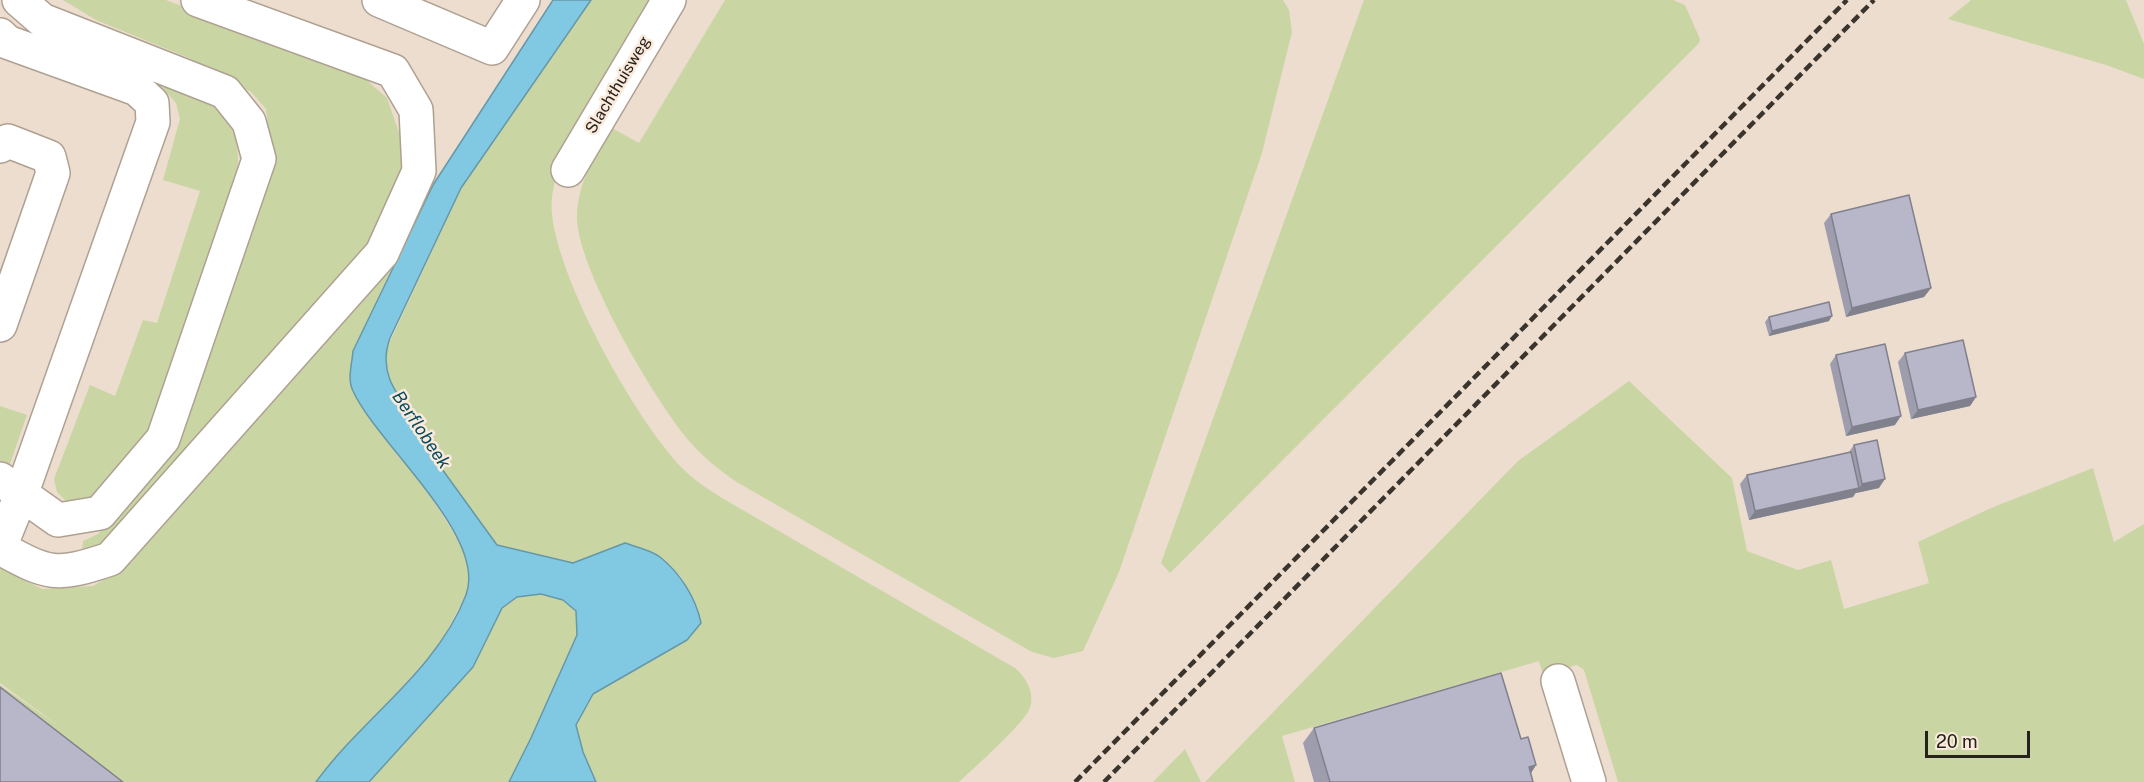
<!DOCTYPE html>
<style>
body{margin:0}
#map{position:relative;width:2144px;height:782px;overflow:hidden;background:#ecddce;font-family:"Public Sans",sans-serif}
canvas{display:block}
.scale{position:absolute;left:1925px;top:731px;width:105px;height:27px;box-sizing:border-box;border:3px solid #26211b;border-top:0;padding-left:8px;font-size:18px;line-height:21px;white-space:nowrap;color:#26211b;-webkit-text-stroke:4px #f9eadb;paint-order:stroke}
</style>
<div id="map">
<canvas width="2144" height="782"></canvas>
<div class="scale">20 m</div>
</div>
<script>
const ctx = document.querySelector('canvas').getContext('2d');
ctx.lineJoin = 'round';
function paint(path, color) { ctx.fillStyle = color; ctx.fill(path, 'evenodd'); }
function trace(path, color, width, dash) { ctx.strokeStyle = color; ctx.lineWidth = width; ctx.lineCap = dash ? 'butt' : 'round'; ctx.setLineDash(dash || []); ctx.stroke(path); }
function write(font, color, halo, rows, align = 'center') {
  ctx.font = font + ' "Public Sans",sans-serif'; ctx.lineWidth = 5; ctx.setLineDash([]); ctx.textBaseline = 'middle'; ctx.strokeStyle = halo; ctx.fillStyle = color; for (const [text, x, y, turn = 0] of rows) {
    ctx.save(); ctx.translate(x, y); ctx.rotate((+turn || 0) * Math.PI / 180); ctx.textAlign = isNaN(turn) ? turn : align; if (halo) ctx.strokeText(text, 0, 0); ctx.fillText(text, 0, 0); ctx.restore();
  }
}
paint(new Path2D(`
 M 63,0 L 166,0 L 362,76 L 387,98 L 404,147 L 401,187 L 376,242 L 105,548 L 82,551 L 83,541 L 98,534 L 157,467 L 272,156 L 266,109 L 251,92 L 189,58 L 96,20 Z
 M 591,0 L 656,0 L 561,162 C 555,179 550,196 552,215 C 560,284 634,417 682,468 C 694,480 708,489 722,498 L 1015,668 C 1027,678 1036,695 1029,710 C 1023,724 973,769 959,782 L 596,782 L 583,752 L 576,725 L 593,694 L 687,640 L 698,611 L 681,577 L 658,556 L 573,563 L 497,545 L 434,458 C 431,452 430,446 428,440 C 411,405 382,393 387,348 L 461,188 Z
 M 725,0 L 1283,0 L 1289,10 L 1292,32 L 1262,153 L 1119,572 L 1083,651 L 1054,658 L 1032,652 L 735,481 C 718,469 703,457 690,442 C 656,403 574,264 577,214 C 579,179 595,158 612,128 L 639,143 Z
 M 1364,0 L 1673,0 L 1685,5 L 1700,39 L 1699,43 L 1170,573 L 1161,563 Z
 M 1971,0 L 2126,0 L 2144,44 L 2144,79 L 2106,65 L 1948,19 Z
 M 163,75 C 179,84 199,92 213,103 C 243,128 241,166 233,200 L 142,447 L 95,499 L 67,502 L 57,492 L 54,479 L 90,385 L 115,396 L 143,320 L 157,323 L 200,191 L 163,180 L 180,119 L 176,103 L 160,85 Z
 M 394,263 L 353,351 L 397,455 L 418,477 L 466,552 L 471,575 L 466,595 L 438,647 L 316,782 L 107,782 L 0,699 L 0,685 L 66,731 L 0,683 L 0,568 L 42,589 L 93,586 L 116,572 Z
 M 1629,381 L 1732,478 L 1747,551 L 1798,570 L 1831,560 L 1844,609 L 1929,583 L 1918,542 L 1991,508 L 2093,468 L 2114,542 L 2144,524 L 2144,782 L 1618,782 L 1584,670 L 1577,665 L 1543,674 L 1539,661 L 1282,736 L 1295,782 L 1205,782 L 1518,461 Z
 M 0,406 L 27,415 L 10,464 L 0,465 Z
 M 541,594 L 563,600 L 576,611 L 577,635 L 531,738 L 509,782 L 369,782 L 473,667 L 502,608 L 517,597 Z
 M 1185,749 L 1201,782 L 1153,782 Z`), '#c9d6a4');
const water = new Path2D(`
 M 553,0 L 591,0 L 461,188 L 390,338 C 374,382 410,405 428,440 C 430,446 431,452 434,458 L 497,545 L 573,563 L 625,543 C 636,547 651,550 660,557 C 680,573 696,598 701,623 L 687,640 L 593,694 L 576,725 L 583,752 L 596,782 L 509,782 L 531,738 L 577,635 L 576,611 L 563,600 L 541,594 L 517,597 L 502,608 L 473,667 L 369,782 L 316,782 C 363,717 436,672 466,595 C 488,536 377,444 353,391 C 347,379 352,364 353,351 L 433,185 Z`);
paint(water, '#81c9e3');
trace(water, '#6697a7', 1.5);
const minor = new Path2D(`
 M 379,0 L 492,48 L 523,0
 M 0,35 L 7,42 L 137,89 L 152,103 L 153,122 L 21,495 L 0,547
 M 0,146 L 8,141 L 49,157 L 53,173 L 0,325
 M 568,170 L 669,0
 M 0,479 L 58,520 L 100,513 L 163,439 L 259,159 L 249,122 L 225,92 L 42,20 L 19,0
 M 0,548 C 49,575 56,577 110,559 L 382,253 L 419,171 L 416,110 L 393,71 L 198,0
 M 1558,681 L 1589,782`);
trace(minor, '#afa192', 36);
trace(minor, '#fff', 33);
trace(new Path2D(`
 M 1075,782 L 1847,0
 M 1104,782 L 1874,0`), '#3a342d', 4.5, [9, 4.5]);
paint(new Path2D(`
 M 1831,214 L 1931,288 L 1924,297 L 1846,317 L 1824,223 Z
 M 1769,317 L 1829,321 L 1769,336 L 1765,322 Z
 M 1905,353 L 1976,397 L 1970,406 L 1911,419 L 1898,362 Z
 M 1836,355 L 1895,425 L 1846,436 L 1830,364 Z
 M 1854,445 L 1879,488 L 1856,493 L 1856,492 L 1853,497 L 1749,520 L 1740,484 L 1747,475 L 1849,452 Z
 M 1314,728 L 1521,739 L 1536,765 L 1531,773 L 1533,782 L 1314,782 L 1303,743 Z`), '#9e9dae');
paint(new Path2D(`
 M 1931,288 L 1924,297 L 1846,317 L 1852,308 Z
 M 1832,316 L 1829,321 L 1769,336 L 1772,331 Z
 M 1976,397 L 1970,406 L 1911,419 L 1918,410 Z
 M 1901,416 L 1895,425 L 1846,436 L 1852,427 Z
 M 1885,479 L 1879,488 L 1856,493 L 1862,484 Z
 M 1859,488 L 1853,497 L 1749,520 L 1755,511 Z
 M 1536,765 L 1526,781 L 1529,767 Z`), '#81808d');
const building = new Path2D(`
 M 1909,195 L 1931,288 L 1852,308 L 1831,214 Z
 M 1829,302 L 1832,316 L 1772,331 L 1769,317 Z
 M 1963,340 L 1976,397 L 1918,410 L 1905,353 Z
 M 1885,344 L 1901,416 L 1852,427 L 1836,355 Z
 M 1877,440 L 1885,479 L 1862,484 L 1854,445 Z
 M 1851,452 L 1859,488 L 1755,511 L 1747,475 Z
 M 1501,673 L 1521,739 L 1528,737 L 1536,765 L 1529,767 L 1533,782 L 1330,782 L 1314,728 Z
 M 0,687 L 123,782 L 0,782 Z`);
paint(building, '#b8b7ca');
trace(building, '#81808d', 1.5);
write('16px', '#26211b', '#f9eadb', [
 ["Slachthuisweg",618,85,-59]
]);
write('italic 18px', '#0b4a5c', '#f9eadb', [
 ["Berflobeek",421,430,56]
]);
</script>
